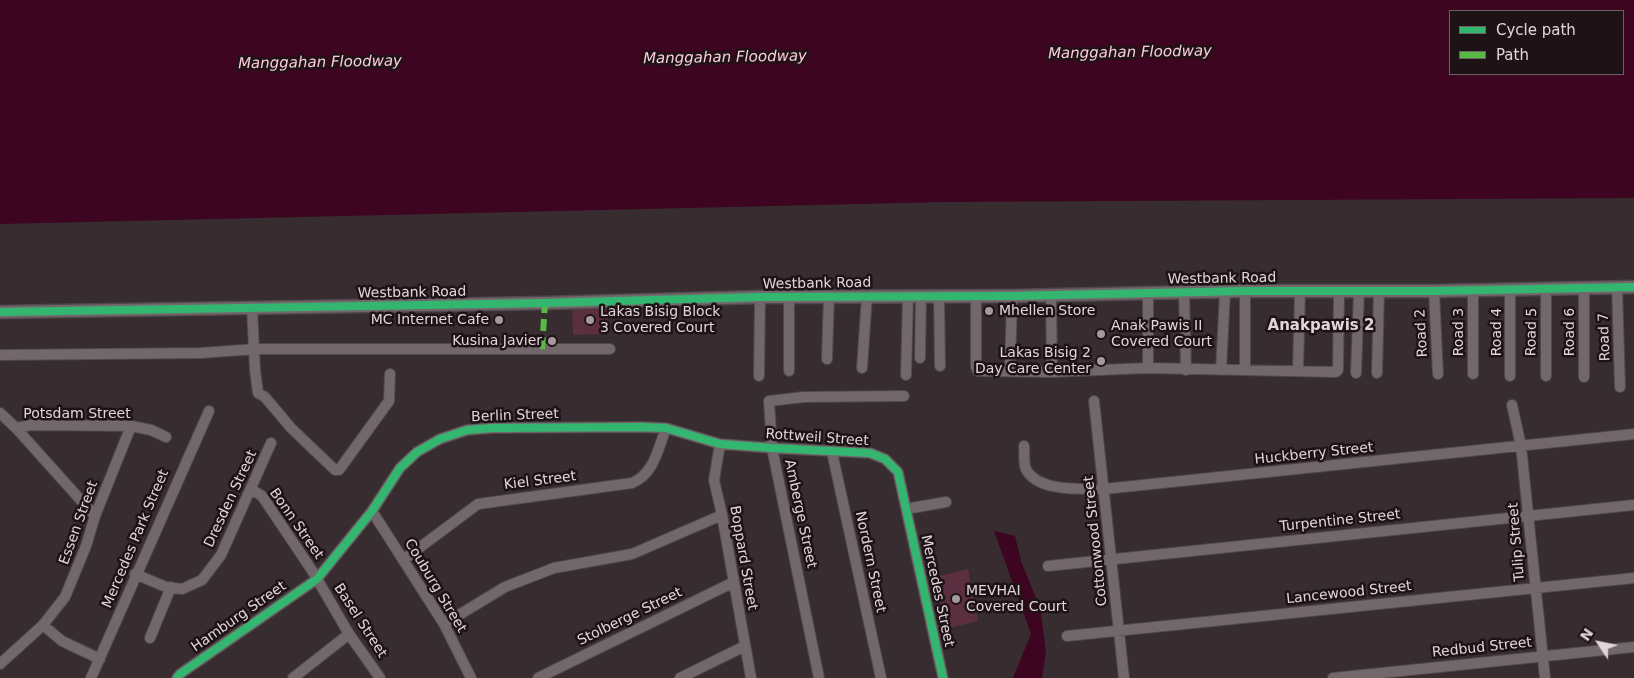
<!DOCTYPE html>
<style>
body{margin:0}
#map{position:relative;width:1634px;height:678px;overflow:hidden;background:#372c2f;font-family:"DejaVu Sans",sans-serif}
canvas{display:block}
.legend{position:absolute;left:1449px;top:10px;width:175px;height:65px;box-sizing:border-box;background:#1d1316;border:1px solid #6c6063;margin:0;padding:6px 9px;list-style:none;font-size:15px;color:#e2d4d7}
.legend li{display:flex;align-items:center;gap:10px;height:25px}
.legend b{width:25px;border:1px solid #6c6063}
.north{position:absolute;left:1574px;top:618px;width:50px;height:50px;-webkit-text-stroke:4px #1d1316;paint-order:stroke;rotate:304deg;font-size:14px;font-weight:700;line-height:20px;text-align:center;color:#e2d4d7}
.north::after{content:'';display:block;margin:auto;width:18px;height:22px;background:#e2d4d7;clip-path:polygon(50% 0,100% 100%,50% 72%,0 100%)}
</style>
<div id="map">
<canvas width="1634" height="678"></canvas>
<ul class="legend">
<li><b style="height:6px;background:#33b770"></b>Cycle path</li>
<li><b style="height:6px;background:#58b947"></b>Path</li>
</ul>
<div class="north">N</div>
</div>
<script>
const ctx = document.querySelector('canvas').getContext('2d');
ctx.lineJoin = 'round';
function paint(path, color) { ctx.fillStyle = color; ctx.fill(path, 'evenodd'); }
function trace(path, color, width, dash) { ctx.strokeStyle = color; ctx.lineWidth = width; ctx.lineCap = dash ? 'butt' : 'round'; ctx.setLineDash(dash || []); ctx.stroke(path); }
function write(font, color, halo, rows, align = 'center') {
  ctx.font = font + ' "DejaVu Sans",sans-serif'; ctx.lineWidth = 5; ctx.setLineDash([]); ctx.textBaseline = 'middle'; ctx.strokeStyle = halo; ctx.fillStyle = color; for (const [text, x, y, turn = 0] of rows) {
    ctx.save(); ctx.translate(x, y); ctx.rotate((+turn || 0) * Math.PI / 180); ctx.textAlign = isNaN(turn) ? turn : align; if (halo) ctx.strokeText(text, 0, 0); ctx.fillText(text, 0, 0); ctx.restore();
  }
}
paint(new Path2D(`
 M 608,305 L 608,334 L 573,335 L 572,306 Z
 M 968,569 L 978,621 L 945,629 L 935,577 Z`), '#5b2f3f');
paint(new Path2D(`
 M 0,0 L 1634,0 L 1634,198 L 945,202 L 0,224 ZM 1623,11 L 1623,74 L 1450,74 L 1450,11 Z
 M 994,531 L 1015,536 L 1021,561 L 1040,608 L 1046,651 L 1042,678 L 1013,678 L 1031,634 Z`), '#3d0520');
const minor = new Path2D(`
 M 1617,287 L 1620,387
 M 1510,289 L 1510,376
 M 1245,291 L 1245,369
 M 1434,291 L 1438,374
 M 1148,293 L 1148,368
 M 1184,293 L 1186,370
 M 976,295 L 976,367 L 978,371 L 1052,372 L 1148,368 L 1336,372 L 1338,370 L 1339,292
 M 1051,295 L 1052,372
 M 939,296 L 940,366
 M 789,297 L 789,371
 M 252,308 L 255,370 L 258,393 L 265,397 L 291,428 L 335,470 L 339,470 L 389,401 L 390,374
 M 0,355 L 201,353 L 255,349 L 610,349
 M 920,358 L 921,296
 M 827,359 L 829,296
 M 862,368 L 867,296
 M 1010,370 L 1012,296
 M 1221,370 L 1225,292
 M 1298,371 L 1300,291
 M 1356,373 L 1359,291
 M 1377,373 L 1379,291
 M 1473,374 L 1473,290
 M 906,375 L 908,296
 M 759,376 L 760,297
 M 1546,376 L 1546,288
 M 1584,377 L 1584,288
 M 1094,401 L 1124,678
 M 1512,405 L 1521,446 L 1545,678
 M 0,413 L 16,428 L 95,516
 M 16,428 L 31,425 L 131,426 L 151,430 L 166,437
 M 720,444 L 714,480 L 722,515 L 751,678
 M 1024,446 C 1025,453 1023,463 1026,469 C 1037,492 1082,489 1104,489 L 1634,434
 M 832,452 L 881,678
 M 251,489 L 262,496 L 313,572 L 349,634 L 380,678
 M 906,509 L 946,502
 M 372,511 L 444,624 L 471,678
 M 403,560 L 478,504 L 632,483 C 654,474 658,449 666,428
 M 1048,566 L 1634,505
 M 135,574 L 166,587 L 182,589 L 202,580 L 221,555 L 271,443
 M 444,624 L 505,587 L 554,568 L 632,554 L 722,515
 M 43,625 L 62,641 L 100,659
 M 1067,636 L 1634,578
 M 150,638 L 171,587
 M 0,664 L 43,625 L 65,597 L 86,546 L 95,516 L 131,426
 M 91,678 L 209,411
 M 177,678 L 180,674 L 317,579 L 372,511 L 400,468 L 417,452 L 440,439 L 467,430 L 493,428 L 641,427 L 666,428 L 720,444 L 772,448 L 870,453 L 885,459 L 898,472 L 943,678
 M 293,678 L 349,634
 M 538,678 L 734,582
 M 680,678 L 745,646
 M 819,678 L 772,448 L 769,401 L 804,397 L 904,396
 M 1333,678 L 1634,647`);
const tertiary = new Path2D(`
 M 0,312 L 545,303 L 760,297 L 1012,296 L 1245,291 L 1434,291 L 1634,287`);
trace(minor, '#51484a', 12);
trace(tertiary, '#51484a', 15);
trace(minor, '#72686b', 10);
trace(tertiary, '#72686b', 12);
trace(new Path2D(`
 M 542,349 L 545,303`), '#58b947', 6, [12, 6]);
trace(new Path2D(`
 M 0,312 L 545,303 L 760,297 L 1012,296 L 1245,291 L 1434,291 L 1634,287
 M 177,678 L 180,674 L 317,579 L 372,511 L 400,468 L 417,452 L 440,439 L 467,430 L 493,428 L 641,427 L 666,428 L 720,444 L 772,448 L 870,453 L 885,459 L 898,472 L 943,678`), '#33b770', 8);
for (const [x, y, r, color] of [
 [989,311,5,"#a6999c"],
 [499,320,5,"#a6999c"],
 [590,320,5,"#a6999c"],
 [1101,334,5,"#a6999c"],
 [552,341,5,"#a6999c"],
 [1101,361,5,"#a6999c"],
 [956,599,5,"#a6999c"]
]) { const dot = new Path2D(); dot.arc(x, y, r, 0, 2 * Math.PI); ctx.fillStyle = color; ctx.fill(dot); trace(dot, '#1d1316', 2); }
write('14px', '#e2d4d7', '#1d1316', [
 ["Westbank Road",1222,279,-1],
 ["Westbank Road",817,284,-1],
 ["Westbank Road",412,293,-1],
 ["Road 3",1459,332,-90],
 ["Road 4",1497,332,-90],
 ["Road 5",1532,332,-89],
 ["Road 6",1570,332,-90],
 ["Road 2",1422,333,-93],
 ["Road 7",1605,337,-92],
 ["Potsdam Street",77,414],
 ["Berlin Street",515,416,-2],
 ["Rottweil Street",817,438,4],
 ["Huckberry Street",1314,454,-6],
 ["Kiel Street",540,481,-7],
 ["Dresden Street",231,499,-65],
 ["Amberge Street",800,514,78],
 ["Turpentine Street",1340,521,-6],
 ["Essen Street",79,523,-70],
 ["Bonn Street",296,524,55],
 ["Mercedes Park Street",136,539,-67],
 ["Cottonwood Street",1096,541,-96],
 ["Tulip Street",1517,542,-95],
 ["Boppard Street",743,558,80],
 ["Nordern Street",870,562,78],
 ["Couburg Street",435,586,59],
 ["Mercedes Street",937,591,78],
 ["Lancewood Street",1349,593,-6],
 ["Hamburg Street",239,617,-35],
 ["Stolberge Street",630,617,-26],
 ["Basel Street",360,621,57],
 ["Redbud Street",1482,648,-6]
]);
write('14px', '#e2d4d7', '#1d1316', [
 ["Mhellen Store",999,311],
 ["Lakas Bisig Block",600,312],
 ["3 Covered Court",600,328],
 ["MC Internet Cafe",489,320,"right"],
 ["Anak Pawis II",1111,326],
 ["Covered Court",1111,342],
 ["Kusina Javier",542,341,"right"],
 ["Lakas Bisig 2",1091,353,"right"],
 ["Day Care Center",1091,369,"right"],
 ["MEVHAI",966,591],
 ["Covered Court",966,607]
], 'left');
write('italic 15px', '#fdcbda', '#1d1316', [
 ["Manggahan Floodway",1130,53,-1],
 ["Manggahan Floodway",725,58,-1],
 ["Manggahan Floodway",320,63,-1]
]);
write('bold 15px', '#e2d4d7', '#1d1316', [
 ["Anakpawis 2",1321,326]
]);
</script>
